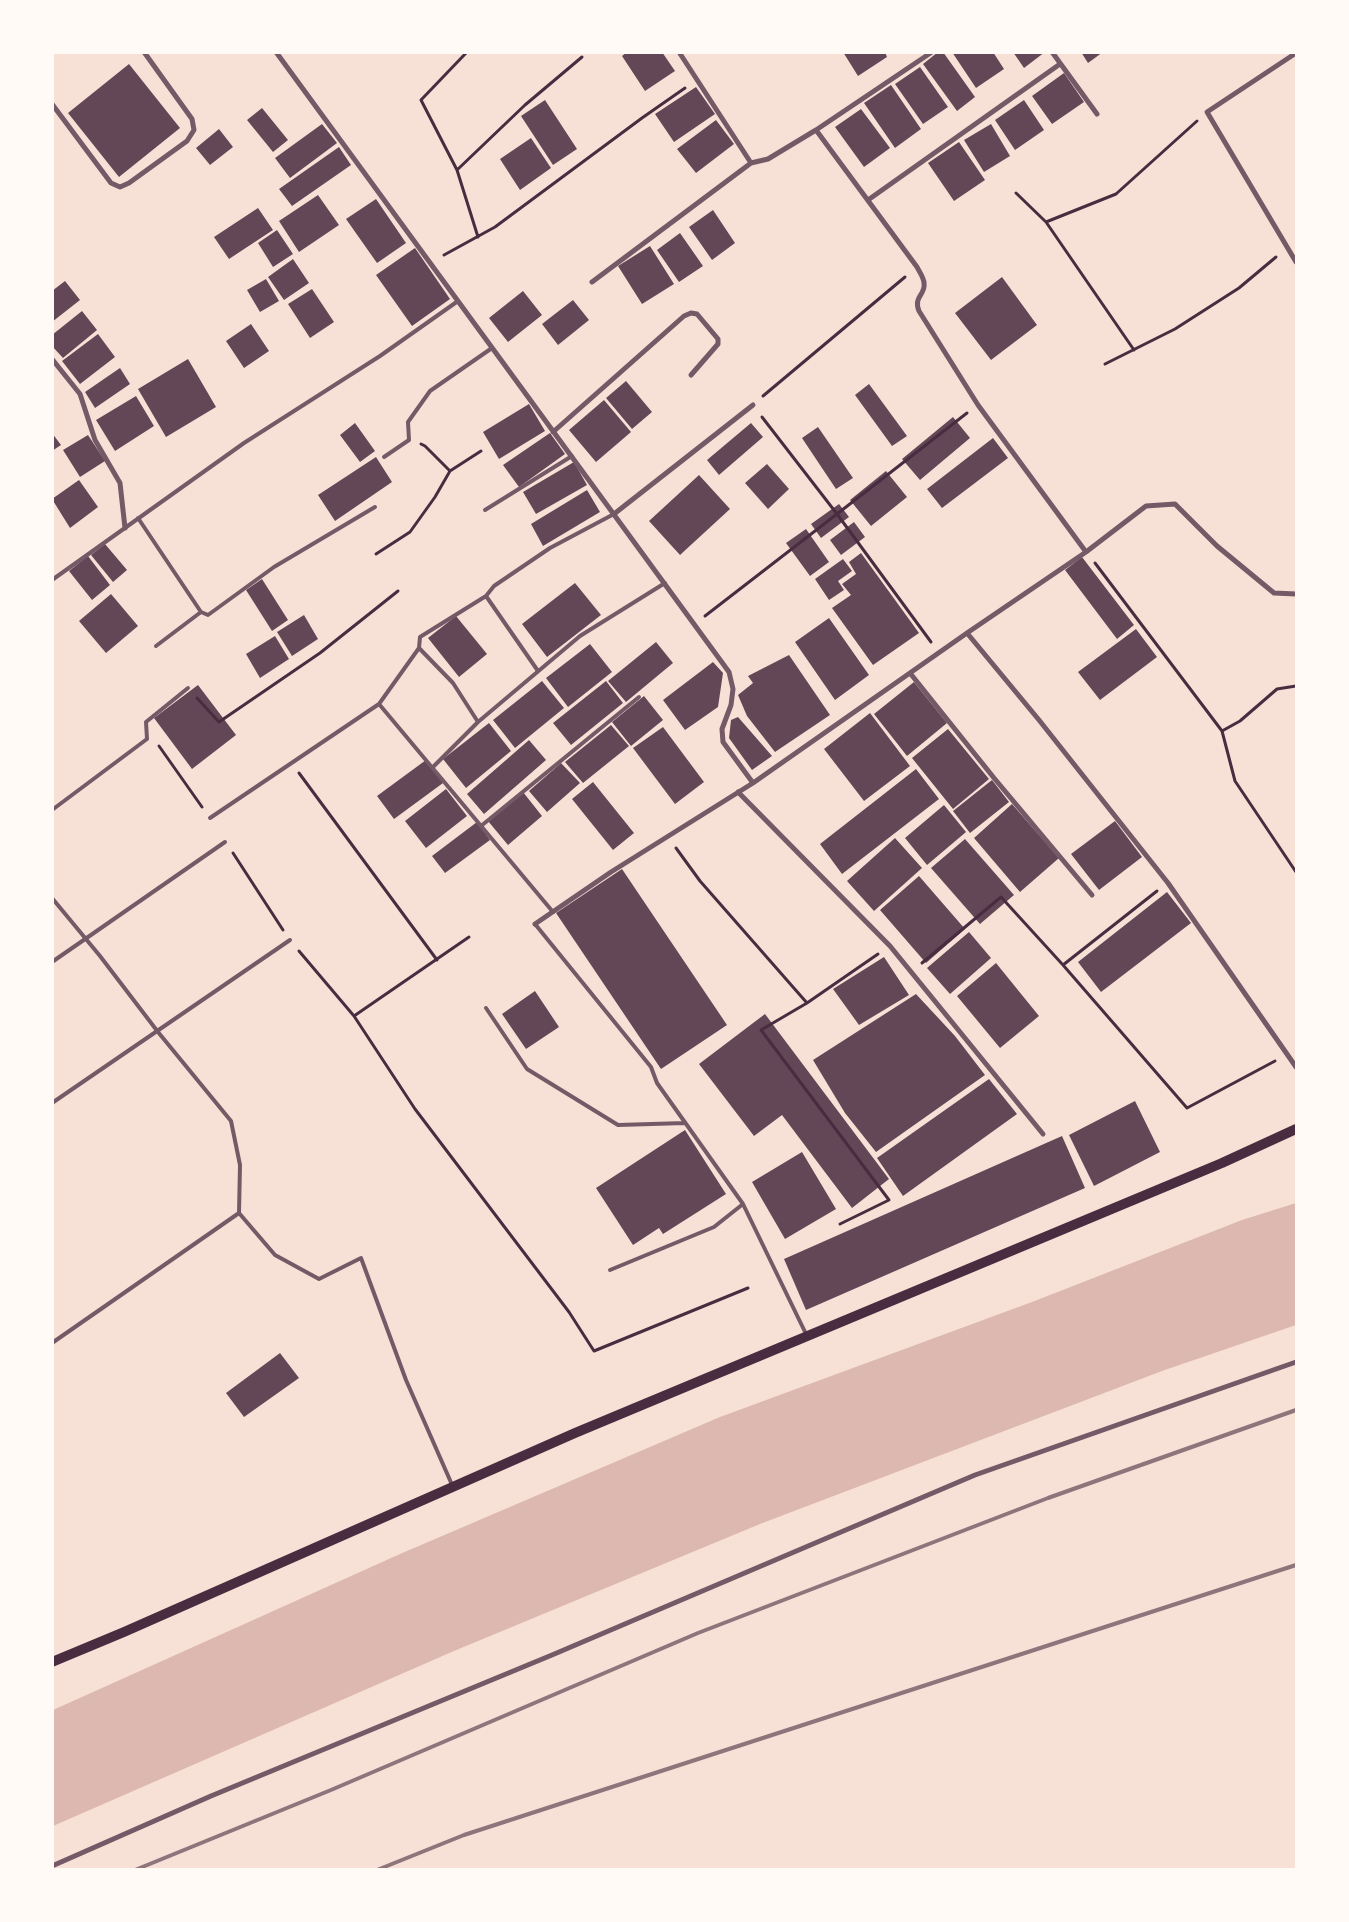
<!DOCTYPE html>
<style>
body{margin:0}
#map{position:relative;width:1349px;height:1922px;overflow:hidden;background:#f7e1d7;font-family:"Varela Round",sans-serif}
canvas{display:block}
.frame{position:absolute;inset:0;border:54px solid #fffaf5;pointer-events:none}
</style>
<div id="map">
<canvas width="1349" height="1922"></canvas>
<div class="frame"></div>
</div>
<script>
const ctx = document.querySelector('canvas').getContext('2d');
ctx.lineJoin = 'round';
function paint(path, color) { ctx.fillStyle = color; ctx.fill(path, 'evenodd'); }
function trace(path, color, width, dash) { ctx.strokeStyle = color; ctx.lineWidth = width; ctx.lineCap = dash ? 'butt' : 'round'; ctx.setLineDash(dash || []); ctx.stroke(path); }
paint(new Path2D(`
 M 1296,1203 L 1296,1325 L 1162,1371 L 760,1524 L 454,1651 L 53,1826 L 53,1710 L 400,1554 L 720,1417 L 1032,1302 L 1242,1220 Z`), '#dcb8b0');
paint(new Path2D(`
 M 627,52 L 662,52 L 675,71 L 645,91 L 622,56 Z
 M 843,52 L 885,52 L 887,57 L 858,76 Z
 M 938,52 L 943,52 L 975,97 L 957,111 L 923,64 Z
 M 952,52 L 993,52 L 1004,69 L 976,88 Z
 M 1013,52 L 1045,52 L 1024,68 Z
 M 1081,52 L 1103,52 L 1088,63 Z
 M 129,64 L 180,128 L 119,177 L 68,113 Z
 M 920,67 L 948,107 L 923,124 L 895,84 Z
 M 1064,73 L 1084,102 L 1052,124 L 1032,96 Z
 M 891,85 L 921,129 L 895,148 L 864,103 Z
 M 696,87 L 715,114 L 674,142 L 655,114 Z
 M 545,100 L 577,149 L 553,165 L 521,116 Z
 M 1024,100 L 1044,130 L 1015,150 L 995,120 Z
 M 262,108 L 288,140 L 273,152 L 247,120 Z
 M 861,109 L 890,148 L 864,167 L 835,127 Z
 M 716,120 L 734,144 L 696,173 L 677,149 Z
 M 322,124 L 337,143 L 290,178 L 275,158 Z
 M 991,124 L 1010,156 L 984,172 L 964,140 Z
 M 219,129 L 233,147 L 210,165 L 196,148 Z
 M 531,138 L 551,168 L 520,190 L 500,159 Z
 M 959,142 L 985,180 L 954,201 L 928,163 Z
 M 339,147 L 351,165 L 292,206 L 279,189 Z
 M 318,195 L 339,225 L 299,252 L 279,221 Z
 M 376,199 L 406,243 L 377,263 L 346,219 Z
 M 258,208 L 273,230 L 229,259 L 214,237 Z
 M 713,210 L 735,243 L 712,260 L 689,227 Z
 M 277,230 L 293,254 L 273,267 L 258,243 Z
 M 680,233 L 703,266 L 679,282 L 657,250 Z
 M 650,246 L 674,284 L 642,304 L 618,266 Z
 M 415,248 L 450,299 L 412,326 L 376,275 Z
 M 293,259 L 309,283 L 284,300 L 268,277 Z
 M 1002,277 L 1037,325 L 991,360 L 955,313 Z
 M 266,279 L 279,301 L 260,312 L 247,290 Z
 M 65,281 L 80,300 L 52,322 L 52,291 Z
 M 312,289 L 334,322 L 310,338 L 288,304 Z
 M 523,291 L 542,315 L 508,342 L 489,318 Z
 M 573,300 L 589,320 L 558,345 L 542,324 Z
 M 82,311 L 97,330 L 63,358 L 52,346 L 52,335 Z
 M 251,324 L 269,351 L 244,368 L 226,341 Z
 M 98,334 L 115,357 L 80,384 L 62,361 Z
 M 188,359 L 216,407 L 166,437 L 138,389 Z
 M 120,368 L 130,384 L 95,408 L 85,392 Z
 M 626,381 L 652,412 L 632,429 L 606,398 Z
 M 869,384 L 907,436 L 892,446 L 855,395 Z
 M 136,396 L 154,426 L 115,451 L 96,420 Z
 M 604,400 L 631,432 L 596,462 L 569,430 Z
 M 529,404 L 545,431 L 499,459 L 483,432 Z
 M 953,417 L 970,438 L 920,480 L 902,459 Z
 M 355,423 L 375,451 L 360,462 L 340,435 Z
 M 751,423 L 763,437 L 719,475 L 707,460 Z
 M 818,427 L 853,478 L 836,489 L 802,438 Z
 M 52,433 L 61,445 L 52,451 Z
 M 550,433 L 565,454 L 519,487 L 503,465 Z
 M 88,435 L 105,461 L 80,477 L 63,450 Z
 M 993,438 L 1008,458 L 942,508 L 927,489 Z
 M 376,457 L 392,482 L 335,521 L 318,495 Z
 M 574,462 L 587,485 L 536,514 L 523,492 Z
 M 767,464 L 789,489 L 768,509 L 745,483 Z
 M 886,471 L 907,497 L 871,526 L 850,500 Z
 M 699,475 L 730,509 L 680,555 L 649,521 Z
 M 79,480 L 98,507 L 70,528 L 52,499 Z
 M 587,490 L 600,512 L 543,546 L 531,524 Z
 M 839,504 L 849,517 L 821,538 L 811,524 Z
 M 854,522 L 865,537 L 841,555 L 830,540 Z
 M 806,529 L 829,562 L 810,576 L 786,543 Z
 M 105,544 L 127,570 L 113,582 L 91,555 Z
 M 861,553 L 919,633 L 873,665 L 832,608 L 851,595 L 842,584 L 856,574 L 849,562 Z
 M 88,556 L 110,585 L 92,600 L 69,571 Z
 M 1082,557 L 1134,625 L 1117,639 L 1065,570 Z
 M 843,559 L 852,571 L 838,581 L 844,590 L 829,600 L 815,579 Z
 M 262,579 L 288,620 L 272,631 L 246,590 Z
 M 575,583 L 601,615 L 547,657 L 522,624 Z
 M 111,594 L 138,626 L 106,653 L 79,621 Z
 M 304,615 L 318,639 L 292,656 L 277,632 Z
 M 456,616 L 487,654 L 459,677 L 428,638 Z
 M 829,618 L 869,675 L 835,700 L 795,642 Z
 M 1136,629 L 1157,657 L 1100,700 L 1078,672 Z
 M 275,636 L 289,659 L 260,678 L 246,654 Z
 M 656,642 L 673,663 L 626,702 L 608,681 Z
 M 590,644 L 612,672 L 568,707 L 546,678 Z
 M 789,655 L 830,715 L 775,752 L 747,716 L 738,695 L 753,683 L 748,676 Z
 M 713,662 L 723,673 L 718,707 L 685,730 L 663,700 Z
 M 542,681 L 564,708 L 515,748 L 493,720 Z
 M 606,681 L 623,703 L 571,745 L 553,723 Z
 M 914,682 L 947,723 L 907,756 L 874,714 Z
 M 198,685 L 236,735 L 192,769 L 154,718 Z
 M 644,696 L 663,720 L 631,746 L 612,722 Z
 M 870,713 L 910,766 L 864,801 L 824,749 Z
 M 738,717 L 772,756 L 752,770 L 729,738 L 731,720 Z
 M 489,723 L 511,751 L 466,788 L 443,759 Z
 M 611,725 L 629,746 L 583,783 L 565,762 Z
 M 663,727 L 704,782 L 675,804 L 633,748 Z
 M 948,729 L 989,779 L 953,809 L 912,758 Z
 M 529,740 L 546,760 L 484,814 L 467,794 Z
 M 426,760 L 443,783 L 394,819 L 377,796 Z
 M 561,763 L 580,783 L 547,812 L 529,791 Z
 M 916,769 L 939,799 L 842,874 L 820,844 Z
 M 992,780 L 1009,802 L 970,833 L 953,811 Z
 M 593,782 L 634,833 L 613,850 L 572,799 Z
 M 446,789 L 467,816 L 426,848 L 405,821 Z
 M 523,792 L 542,816 L 508,845 L 488,821 Z
 M 1012,804 L 1059,858 L 1020,892 L 974,838 Z
 M 944,805 L 966,832 L 927,865 L 905,838 Z
 M 1115,821 L 1142,857 L 1099,890 L 1071,854 Z
 M 477,822 L 490,840 L 445,873 L 432,856 Z
 M 895,838 L 922,868 L 874,911 L 847,881 Z
 M 965,839 L 1014,895 L 980,924 L 931,868 Z
 M 622,869 L 727,1025 L 661,1069 L 556,913 Z
 M 919,876 L 965,929 L 926,963 L 880,910 Z
 M 1167,892 L 1191,923 L 1101,992 L 1078,962 Z
 M 969,932 L 991,958 L 950,994 L 927,968 Z
 M 884,957 L 909,995 L 859,1025 L 833,989 Z
 M 996,963 L 1039,1016 L 1000,1048 L 957,996 Z
 M 535,991 L 559,1027 L 526,1049 L 502,1014 Z
 M 916,994 L 955,1036 L 985,1075 L 876,1152 L 845,1113 L 813,1060 Z
 M 765,1014 L 889,1179 L 852,1208 L 782,1115 L 754,1136 L 699,1064 Z
 M 989,1079 L 1017,1114 L 903,1196 L 877,1158 Z
 M 1135,1101 L 1160,1152 L 1094,1186 L 1069,1135 Z
 M 685,1130 L 726,1194 L 663,1234 L 659,1228 L 633,1245 L 596,1188 Z
 M 1062,1136 L 1085,1188 L 806,1310 L 784,1259 Z
 M 802,1152 L 836,1209 L 785,1239 L 752,1182 Z
 M 280,1353 L 299,1378 L 244,1417 L 226,1393 Z`), '#644757');
trace(new Path2D(`
 M 467,52 L 421,100 L 457,170 L 478,237
 M 457,170 L 525,105 L 582,57
 M 1016,193 L 1046,222 L 1134,350
 M 1046,222 L 1116,194 L 1197,121
 M 444,255 L 495,227 L 642,118 L 685,88
 M 1105,364 L 1175,329 L 1239,288 L 1276,257
 M 763,396 L 905,277
 M 421,444 L 425,446 L 450,471
 M 376,554 L 410,532 L 435,497 L 450,471 L 481,451
 M 1095,563 L 1222,731 L 1235,781 L 1296,872
 M 705,616 L 837,514 L 762,417
 M 931,642 L 837,514 L 967,413
 M 197,698 L 219,722 L 320,653 L 398,591
 M 1222,731 L 1240,721 L 1277,689 L 1296,686
 M 159,746 L 202,807
 M 299,773 L 437,960
 M 676,848 L 700,881 L 807,1003
 M 233,853 L 283,930
 M 299,951 L 354,1016 L 415,1109 L 569,1312 L 594,1351 L 748,1288
 M 922,963 L 1001,897 L 1063,965 L 1157,891
 M 1063,965 L 1187,1108 L 1275,1061
 M 354,1016 L 469,937
 M 840,1224 L 889,1200 L 761,1030 L 807,1003 L 878,954`), '#4a2c40', 3);
trace(new Path2D(`
 M 384,457 L 409,440 L 408,422 L 430,391 L 492,348
 M 485,510 L 572,456
 M 138,518 L 201,612 L 208,615 L 274,567 L 375,507
 M 52,580 L 244,443 L 380,356 L 458,301
 M 486,596 L 538,671
 M 156,646 L 201,612
 M 419,648 L 453,683 L 478,722
 M 379,704 L 553,912
 M 433,767 L 478,722 L 580,636 L 665,583
 M 52,810 L 147,739 L 146,722 L 188,688
 M 210,818 L 379,704 L 419,648 L 420,637 L 486,596 L 494,586 L 550,548 L 614,514
 M 481,826 L 639,697
 M 52,898 L 100,956 L 158,1032 L 231,1121 L 240,1165 L 239,1213 L 275,1255 L 319,1279 L 361,1258 L 406,1380 L 453,1487
 M 535,924 L 651,1067 L 657,1083 L 743,1204 L 807,1336
 M 52,962 L 225,842
 M 486,1008 L 527,1069 L 618,1125 L 685,1123
 M 52,1103 L 290,940
 M 610,1270 L 714,1227 L 743,1204
 M 52,1343 L 239,1213`), '#755966', 4);
trace(new Path2D(`
 M 276,52 L 729,672 L 733,689 L 731,705 L 722,729 L 723,742 L 753,783
 M 679,52 L 751,163
 M 1052,52 L 1097,114
 M 1296,53 L 1207,112 L 1296,262
 M 52,104 L 111,183 L 120,187 L 129,183 L 187,141 L 194,130 L 192,119 L 144,52
 M 816,130 L 917,267 C 919,271 924,278 924,283 C 926,295 913,296 919,311 L 978,405 L 1086,552
 M 868,200 L 1060,64
 M 592,282 L 751,163 L 768,159 L 816,130 L 932,52
 M 52,359 L 80,394 L 95,440 L 120,483 L 125,528
 M 553,432 L 684,316 L 691,313 L 697,314 L 718,339 L 718,344 L 691,375
 M 614,514 L 753,405
 M 967,633 L 1039,720 L 1168,883 L 1296,1067
 M 910,673 L 994,778 L 1092,895
 M 738,792 L 890,946 L 1043,1134
 M 535,924 L 611,872 L 753,783 L 967,633 L 1086,552 L 1146,506 L 1175,504 L 1217,546 L 1274,593 L 1296,594
 M 52,1866 L 211,1796 L 552,1655 L 975,1475 L 1296,1362`), '#755966', 5);
trace(new Path2D(`
 M 52,1662 L 124,1632 L 575,1433 L 1222,1163 L 1296,1129`), '#4a2c40', 10);
trace(new Path2D(`
 M 135,1870 L 331,1790 L 698,1633 L 1048,1498 L 1296,1410
 M 377,1870 L 464,1835 L 1296,1565`), '#8f747c', 4);
</script>
